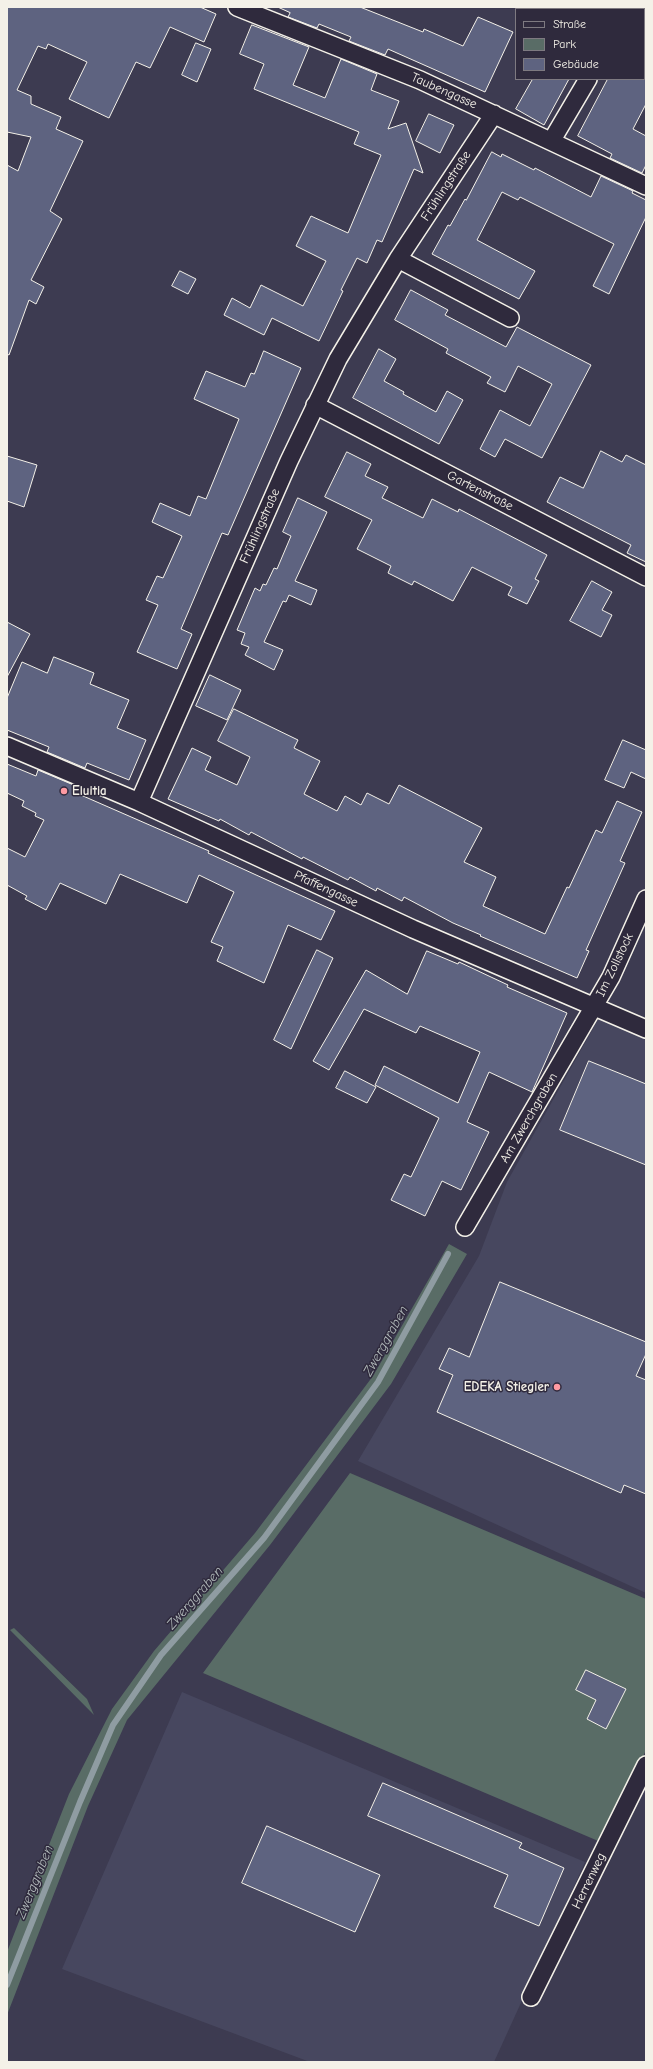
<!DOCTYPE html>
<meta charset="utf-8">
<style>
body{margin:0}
#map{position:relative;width:653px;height:2069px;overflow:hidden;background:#3d3b51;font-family:"Comic Neue",sans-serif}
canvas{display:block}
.frame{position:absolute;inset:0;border:8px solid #f4f1e8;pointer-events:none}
.legend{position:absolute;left:515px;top:8px;width:130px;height:72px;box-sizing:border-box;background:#2f2a3d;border:1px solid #7e7a81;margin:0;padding:5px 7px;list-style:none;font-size:12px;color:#f4f1e8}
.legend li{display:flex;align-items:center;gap:8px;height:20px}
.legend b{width:20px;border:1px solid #7e7a81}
</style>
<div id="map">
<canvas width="653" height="2069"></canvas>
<div class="frame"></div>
<ul class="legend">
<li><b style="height:5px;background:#2f2a3d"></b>Straße</li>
<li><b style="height:11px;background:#596c66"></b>Park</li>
<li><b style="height:11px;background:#5e6380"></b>Gebäude</li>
</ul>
</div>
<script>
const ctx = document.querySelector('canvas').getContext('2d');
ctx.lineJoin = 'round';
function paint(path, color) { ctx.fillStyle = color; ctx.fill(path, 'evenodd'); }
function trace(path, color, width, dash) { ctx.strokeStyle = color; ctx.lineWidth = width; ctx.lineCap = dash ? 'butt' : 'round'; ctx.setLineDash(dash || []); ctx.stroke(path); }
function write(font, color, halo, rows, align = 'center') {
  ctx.font = font + ' "Comic Neue",sans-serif'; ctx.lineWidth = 3; ctx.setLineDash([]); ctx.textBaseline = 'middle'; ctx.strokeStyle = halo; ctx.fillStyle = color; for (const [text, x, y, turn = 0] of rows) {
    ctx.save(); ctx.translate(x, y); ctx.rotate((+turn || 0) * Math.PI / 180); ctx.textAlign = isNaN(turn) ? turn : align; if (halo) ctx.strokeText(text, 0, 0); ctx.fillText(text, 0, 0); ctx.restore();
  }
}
paint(new Path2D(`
 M 600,1016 L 646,1036 L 646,1593 L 358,1461 L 479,1256 L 507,1182 Z
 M 182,1692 L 585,1862 L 494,2062 L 310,2062 L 62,1969 Z`), '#47475f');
paint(new Path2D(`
 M 449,1244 L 467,1254 L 391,1384 L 270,1545 L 127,1720 L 88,1806 L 7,2015 L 7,1952 L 69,1794 L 112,1709 L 154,1651 L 255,1533 L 373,1376 Z
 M 350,1473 L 646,1599 L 646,1750 L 603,1843 L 203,1673 Z
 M 14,1628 L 87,1699 L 94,1715 L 10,1630 Z`), '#596c66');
trace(new Path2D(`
 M 7,1985 L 80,1802 L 113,1725 L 161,1655 L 264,1538 L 378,1382 L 448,1254`), '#8f9ca2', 6);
const building = new Path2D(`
 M 7,7 L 200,7 L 216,14 L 204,42 L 170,27 L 150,68 L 136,62 L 109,118 L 69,99 L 87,62 L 48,44 L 46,49 L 38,46 L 17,90 L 31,96 L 31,104 L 61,117 L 56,129 L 83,141 L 50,211 L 62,219 L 31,280 L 44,287 L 36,304 L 29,300 L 9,355 L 7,354 L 7,165 L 18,171 L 31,137 L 7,132 Z
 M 278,7 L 360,7 L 423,32 L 424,29 L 463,46 L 478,17 L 513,32 L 485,92 L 388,49 L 385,55 L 349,41 L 351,37 L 319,24 L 317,28 L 288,17 L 290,13 Z
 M 252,25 L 309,47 L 293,85 L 325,98 L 341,59 L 377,74 L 371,90 L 399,101 L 388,129 L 406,123 L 423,173 L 414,169 L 382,242 L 377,240 L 367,263 L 357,258 L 341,290 L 343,291 L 319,341 L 272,318 L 264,335 L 224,315 L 232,298 L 250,308 L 261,285 L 303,306 L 326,261 L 296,246 L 311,216 L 348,233 L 381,155 L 354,144 L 359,132 L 254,89 L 264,64 L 240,54 Z
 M 196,43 L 211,49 L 197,82 L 182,75 Z
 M 533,79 L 569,79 L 544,125 L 516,109 Z
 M 608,79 L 646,79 L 646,104 L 633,129 L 646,136 L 646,165 L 642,173 L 610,158 L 612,154 L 578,136 Z
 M 429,114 L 454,125 L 440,153 L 416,141 Z
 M 492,152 L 501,157 L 502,154 L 534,170 L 535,168 L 591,197 L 601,176 L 633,191 L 632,193 L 646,200 L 646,217 L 609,294 L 593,286 L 614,244 L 520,197 L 518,200 L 502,192 L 477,240 L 535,271 L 519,299 L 432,254 L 448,225 L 450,226 L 465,199 L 466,200 Z
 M 180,271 L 196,279 L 188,294 L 172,286 Z
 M 411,290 L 448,310 L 445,315 L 506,347 L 517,327 L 591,365 L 542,458 L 505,439 L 495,457 L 480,449 L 500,410 L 530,426 L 552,384 L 518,366 L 505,392 L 487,383 L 491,377 L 446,353 L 448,349 L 395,320 Z
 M 379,349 L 396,359 L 384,381 L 404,392 L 403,394 L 436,412 L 447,391 L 463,400 L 439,444 L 353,398 Z
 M 264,351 L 301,368 L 228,535 L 222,533 L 181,629 L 192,634 L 177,669 L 137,652 L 158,605 L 146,600 L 157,576 L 163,578 L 182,536 L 152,522 L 160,503 L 190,516 L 198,496 L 206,499 L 239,419 L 194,399 L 206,371 L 245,387 L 251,373 L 254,374 Z
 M 601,451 L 622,462 L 626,455 L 646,465 L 646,562 L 627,553 L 631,545 L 547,502 L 560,477 L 583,488 Z
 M 347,452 L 371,464 L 365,476 L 388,487 L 382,498 L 423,518 L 432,499 L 458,512 L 459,509 L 547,555 L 535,579 L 539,581 L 527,604 L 508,595 L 512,587 L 472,567 L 453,601 L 414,581 L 412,585 L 388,573 L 391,566 L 357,549 L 372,520 L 325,497 Z
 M 7,456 L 37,465 L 24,507 L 7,501 Z
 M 298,498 L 327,512 L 295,581 L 317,590 L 311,605 L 289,595 L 286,602 L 283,601 L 264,642 L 283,650 L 274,670 L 245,655 L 249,647 L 241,644 L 245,633 L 237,630 L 255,588 L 260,591 L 263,584 L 266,585 L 274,568 L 277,569 L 291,536 L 283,532 Z
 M 592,581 L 612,592 L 602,610 L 612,615 L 601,637 L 570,621 Z
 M 7,622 L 30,634 L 7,677 Z
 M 54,657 L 94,673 L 90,684 L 129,700 L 117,728 L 146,740 L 129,780 L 87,763 L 85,768 L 47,752 L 49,747 L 7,730 L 7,698 L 22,662 L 47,673 Z
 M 210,675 L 241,690 L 227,720 L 196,706 Z
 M 234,709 L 298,740 L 294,748 L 320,761 L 304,794 L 337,811 L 345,796 L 361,805 L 367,793 L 389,804 L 399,785 L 482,828 L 464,862 L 496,877 L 483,906 L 545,934 L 567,887 L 569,888 L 596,830 L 602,833 L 617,801 L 642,812 L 620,861 L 625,863 L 586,950 L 589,951 L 577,978 L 480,936 L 481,935 L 453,923 L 404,897 L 402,901 L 377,888 L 376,891 L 350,877 L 348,880 L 303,857 L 302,859 L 251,832 L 249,835 L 220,819 L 219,821 L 168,799 L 192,748 L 211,757 L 205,770 L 237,785 L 250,757 L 218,741 Z
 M 623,740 L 646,750 L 646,779 L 631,772 L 624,788 L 605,780 Z
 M 7,764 L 36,776 L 38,770 L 76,786 L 74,792 L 209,851 L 208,853 L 335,911 L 321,940 L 288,925 L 264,983 L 217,961 L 223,947 L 211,942 L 234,892 L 199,875 L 187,903 L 120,874 L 106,904 L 60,883 L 46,910 L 25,899 L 27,896 L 7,885 L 7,848 L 25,857 L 44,820 L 35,816 L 36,813 L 22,806 L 24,801 L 7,793 Z
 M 317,950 L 333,958 L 291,1049 L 274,1040 Z
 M 427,951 L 458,964 L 459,962 L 508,985 L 507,987 L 567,1013 L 532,1092 L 489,1072 L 467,1122 L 489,1132 L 461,1190 L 442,1181 L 425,1216 L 391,1200 L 404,1174 L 411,1177 L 439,1118 L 375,1085 L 384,1066 L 458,1103 L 480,1052 L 420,1026 L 416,1033 L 364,1009 L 329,1070 L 313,1061 L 366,970 L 407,994 Z
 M 589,1061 L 646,1084 L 646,1165 L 560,1130 Z
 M 345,1071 L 376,1087 L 367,1103 L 336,1088 Z
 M 500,1282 L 646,1342 L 646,1354 L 636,1376 L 646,1380 L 646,1494 L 624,1485 L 621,1493 L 437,1412 L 453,1375 L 439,1369 L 449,1348 L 469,1357 Z
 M 586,1670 L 626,1689 L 606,1729 L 587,1719 L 596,1700 L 576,1690 Z
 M 383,1783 L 522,1843 L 519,1848 L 564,1868 L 539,1926 L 494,1907 L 508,1875 L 368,1816 Z
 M 267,1826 L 380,1875 L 355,1932 L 242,1883 Z`);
paint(building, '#5e6380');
trace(building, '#f4f1e8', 1);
const street = new Path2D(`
 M 237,7 L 420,80 L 646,186
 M 630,9 L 631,7
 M 552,140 L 588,79
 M 398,259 L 510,318
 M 315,405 L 646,577
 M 7,746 L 139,802 L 413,929 L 646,1029
 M 139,802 L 289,461 L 338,359 L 398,259 L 494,114
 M 465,1227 L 611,977 L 646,899
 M 531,1997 L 646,1765`);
trace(street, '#f4f1e8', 20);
trace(street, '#2f2a3d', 17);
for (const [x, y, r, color] of [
 [64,791,4,"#ff9aa2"],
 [557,1387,4,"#ff9aa2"]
]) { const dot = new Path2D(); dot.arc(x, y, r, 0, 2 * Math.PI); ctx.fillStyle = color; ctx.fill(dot); trace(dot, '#2f2a3d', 1.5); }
write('13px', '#f4f1e8', '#2f2a3d', [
 ["Taubengasse",444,91,24],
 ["Frühlingstraße",446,186,-57],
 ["Gartenstraße",480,491,27],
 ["Frühlingstraße",260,526,-66],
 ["Pfaffengasse",326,889,25],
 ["Im Zollstock",615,965,-64],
 ["Am Zwerchgraben",529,1118,-60],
 ["Herrenweg",589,1881,-64]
]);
write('bold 13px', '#f4f1e8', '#2f2a3d', [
 ["Eluitia",72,791],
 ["EDEKA Stiegler",549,1387,"right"]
], 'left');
write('italic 14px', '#b1b9ba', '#2f2a3d', [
 ["Zwerggraben",386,1341,-61],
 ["Zwerggraben",195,1598,-49],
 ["Zwerggraben",35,1882,-68]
]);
</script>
